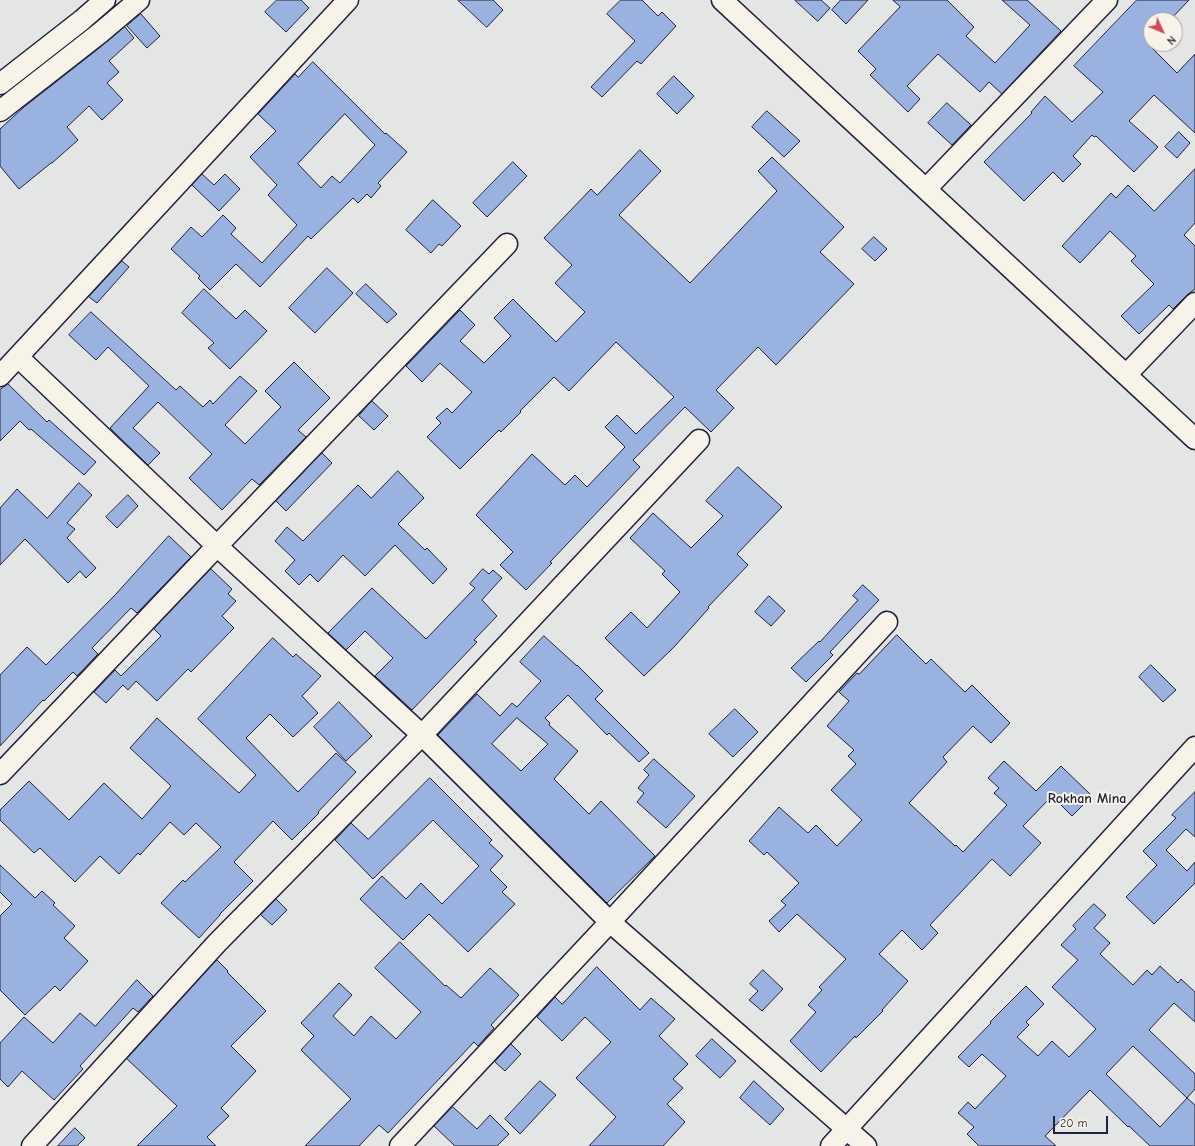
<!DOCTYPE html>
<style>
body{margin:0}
#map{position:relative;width:1195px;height:1146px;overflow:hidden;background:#e4e6e6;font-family:"Comic Neue",sans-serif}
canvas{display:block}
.north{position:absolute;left:1143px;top:12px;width:40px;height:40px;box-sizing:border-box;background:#f7f3e8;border:1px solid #a29fa3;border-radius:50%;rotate:134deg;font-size:11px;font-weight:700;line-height:16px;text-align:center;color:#22223b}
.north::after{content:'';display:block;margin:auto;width:14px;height:18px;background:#d1495b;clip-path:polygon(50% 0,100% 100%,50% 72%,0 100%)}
.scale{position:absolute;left:1053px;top:1116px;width:55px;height:18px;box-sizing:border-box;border:2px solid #22223b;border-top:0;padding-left:5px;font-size:12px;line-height:14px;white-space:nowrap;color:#22223b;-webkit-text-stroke:3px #f7f3e8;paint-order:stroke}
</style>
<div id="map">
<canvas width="1195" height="1146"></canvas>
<div class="north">N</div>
<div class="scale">20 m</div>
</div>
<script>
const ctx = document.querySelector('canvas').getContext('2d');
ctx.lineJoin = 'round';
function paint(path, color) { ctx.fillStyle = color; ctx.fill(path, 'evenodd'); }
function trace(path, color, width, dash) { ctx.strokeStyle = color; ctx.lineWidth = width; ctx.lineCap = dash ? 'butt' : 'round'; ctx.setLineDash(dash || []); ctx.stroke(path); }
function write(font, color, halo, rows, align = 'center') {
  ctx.font = font + ' "Comic Neue",sans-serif'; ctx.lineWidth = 4; ctx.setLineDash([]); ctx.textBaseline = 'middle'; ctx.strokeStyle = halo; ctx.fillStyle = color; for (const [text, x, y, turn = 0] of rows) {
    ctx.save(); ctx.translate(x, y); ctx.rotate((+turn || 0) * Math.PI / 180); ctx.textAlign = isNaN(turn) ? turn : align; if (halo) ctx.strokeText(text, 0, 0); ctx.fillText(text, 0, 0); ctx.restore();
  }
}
const building = new Path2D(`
 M 277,0 L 301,0 L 309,8 L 286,32 L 265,12 Z
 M 458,0 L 493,0 L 503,10 L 487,27 Z
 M 621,0 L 642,0 L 658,16 L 662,12 L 676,26 L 641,64 L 637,61 L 602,97 L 591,87 L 635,41 L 607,14 Z
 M 795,0 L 821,0 L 830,8 L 818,21 Z
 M 841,0 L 868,0 L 846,24 L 832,10 Z
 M 893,0 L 947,0 L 974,27 L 966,36 L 995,63 L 1030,25 L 1002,0 L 1027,0 L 1061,31 L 1002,94 L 989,82 L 980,92 L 938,54 L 907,86 L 920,99 L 908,112 L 870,75 L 876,69 L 858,51 L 900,7 Z
 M 1137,0 L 1189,0 L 1170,20 L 1151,20 L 1151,47 L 1177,73 L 1195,54 L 1195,133 L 1154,95 L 1129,121 L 1158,147 L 1134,172 L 1096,136 L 1094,137 L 1092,135 L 1073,156 L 1081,164 L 1063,182 L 1053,172 L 1024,201 L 984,162 L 1032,113 L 1031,112 L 1045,96 L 1072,122 L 1103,92 L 1074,66 Z
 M 141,14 L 160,36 L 147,48 L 127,26 Z
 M 125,27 L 134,38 L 109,61 L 119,72 L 107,83 L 123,100 L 102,120 L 89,106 L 67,127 L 78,140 L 52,163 L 51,163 L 19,189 L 0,166 L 0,129 L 24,107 L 98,49 Z
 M 313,62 L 385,134 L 386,133 L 407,152 L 378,183 L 381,186 L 371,198 L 367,194 L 358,203 L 353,198 L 311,239 L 308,236 L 260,287 L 236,264 L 210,290 L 198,278 L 200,276 L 171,249 L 191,227 L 202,237 L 223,215 L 236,228 L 231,234 L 262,263 L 297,225 L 268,195 L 277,185 L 250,157 L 276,131 L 258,114 L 295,74 L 298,77 ZM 345,114 L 375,145 L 340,183 L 332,176 L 321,188 L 298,164 Z
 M 674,76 L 694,96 L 677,114 L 657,94 Z
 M 947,103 L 971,125 L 952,145 L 928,123 Z
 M 767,111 L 800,141 L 784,157 L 752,127 Z
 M 1179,132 L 1190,143 L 1177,158 L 1165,147 Z
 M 640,150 L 661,171 L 619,215 L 690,283 L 777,191 L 758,171 L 772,157 L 844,227 L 820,252 L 854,284 L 776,365 L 758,347 L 716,390 L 734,408 L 711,432 L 685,407 L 633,460 L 640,467 L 550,562 L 552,563 L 526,590 L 500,565 L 513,552 L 476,515 L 532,454 L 565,485 L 575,475 L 587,487 L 625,447 L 605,427 L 617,415 L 636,434 L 674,397 L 616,342 L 569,391 L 554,377 L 520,411 L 521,412 L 501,432 L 499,430 L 460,469 L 427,437 L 441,423 L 436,418 L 447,408 L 452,413 L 472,392 L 440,363 L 422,382 L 406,366 L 460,310 L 475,325 L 460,341 L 484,363 L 511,336 L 494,318 L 513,299 L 556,342 L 585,312 L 555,283 L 572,265 L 544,238 L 591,189 L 597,195 Z
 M 513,162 L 527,176 L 487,217 L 473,203 Z
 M 1195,169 L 1195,223 L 1184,235 L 1195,246 L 1195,289 L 1187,295 L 1173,309 L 1169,305 L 1139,334 L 1121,316 L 1154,284 L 1131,261 L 1136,256 L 1110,231 L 1080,263 L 1062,246 L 1111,193 L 1116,198 L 1128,185 L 1154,211 Z
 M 202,174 L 214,185 L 225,174 L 240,189 L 219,211 L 192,185 Z
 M 433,200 L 461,226 L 442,246 L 439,244 L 431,253 L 406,230 Z
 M 874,237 L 887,249 L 875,261 L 862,249 Z
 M 122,261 L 129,267 L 97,303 L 89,297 Z
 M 327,268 L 353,293 L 315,333 L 289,308 Z
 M 366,284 L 397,314 L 387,323 L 356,294 Z
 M 204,289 L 236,319 L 245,310 L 267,331 L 230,369 L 208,348 L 214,343 L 182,313 Z
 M 91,312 L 176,390 L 180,386 L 203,407 L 210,400 L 213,404 L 240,376 L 257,391 L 225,425 L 245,444 L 281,407 L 265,391 L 294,362 L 330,398 L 298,430 L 306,437 L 259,485 L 252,479 L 222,510 L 189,478 L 212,454 L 158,402 L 133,428 L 160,453 L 148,465 L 110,428 L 149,386 L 108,347 L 96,360 L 69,335 Z
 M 8,384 L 47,422 L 49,420 L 96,462 L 84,475 L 31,429 L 29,430 L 20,421 L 0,441 L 0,390 Z
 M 372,401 L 388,416 L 374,430 L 359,416 Z
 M 322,453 L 332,463 L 286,511 L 276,501 Z
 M 738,467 L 782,507 L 737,554 L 748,565 L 708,607 L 709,608 L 674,647 L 644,676 L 605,638 L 631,612 L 647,628 L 680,592 L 662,574 L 665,571 L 630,538 L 653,513 L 691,548 L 723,516 L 706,501 Z
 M 398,471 L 424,498 L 398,524 L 425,550 L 427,548 L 447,569 L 433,584 L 395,545 L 365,576 L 343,555 L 318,582 L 310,574 L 299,585 L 285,571 L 295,560 L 275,541 L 287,527 L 303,541 L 358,485 L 371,498 Z
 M 79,483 L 92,495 L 67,523 L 75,529 L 67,538 L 96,568 L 86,578 L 80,571 L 68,583 L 25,539 L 0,565 L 0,508 L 17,489 L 47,518 Z
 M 128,495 L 138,506 L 117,528 L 106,517 Z
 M 169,536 L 191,557 L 137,613 L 131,608 L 92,648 L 98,654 L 77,676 L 73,672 L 44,701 L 43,700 L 0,746 L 0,675 L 27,647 L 46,665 L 115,595 Z
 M 211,569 L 232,589 L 228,594 L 236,601 L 222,616 L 234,628 L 191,672 L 188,669 L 157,701 L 136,681 L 128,690 L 123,685 L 106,703 L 94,692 L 115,670 L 121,676 L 161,636 L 154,629 Z
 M 483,569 L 489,574 L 493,570 L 502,578 L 482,600 L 497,616 L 474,640 L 477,642 L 412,710 L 375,676 L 393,658 L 365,631 L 346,650 L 328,633 L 372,588 L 426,639 L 475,588 L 470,584 Z
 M 863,585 L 879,600 L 830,652 L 833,655 L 806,682 L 791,668 L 819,641 L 820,642 L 858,600 L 853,596 Z
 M 769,596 L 785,611 L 771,626 L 755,612 Z
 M 897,635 L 926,664 L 931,659 L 965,692 L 972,685 L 1010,723 L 991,743 L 973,726 L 943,757 L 947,762 L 909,803 L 955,846 L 956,845 L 963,852 L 1007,805 L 994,793 L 999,788 L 988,778 L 1004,761 L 1036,791 L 1061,766 L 1092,796 L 1072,816 L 1052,796 L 1023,826 L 1041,843 L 1010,876 L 992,859 L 930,925 L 938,933 L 922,950 L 902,930 L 879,954 L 908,981 L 882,1010 L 883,1011 L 856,1038 L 855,1036 L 821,1072 L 790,1041 L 816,1012 L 808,1005 L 822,990 L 819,987 L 846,959 L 797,914 L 779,932 L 769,921 L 786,905 L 781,901 L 799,883 L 767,852 L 764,855 L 749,841 L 779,807 L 808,833 L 816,825 L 837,846 L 862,820 L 831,790 L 856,764 L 848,756 L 854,750 L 827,726 L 849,701 L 839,692 L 857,673 L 859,674 Z
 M 544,636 L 577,666 L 577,665 L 603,691 L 595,699 L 649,753 L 639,762 L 609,733 L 607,735 L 568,695 L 545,718 L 550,723 L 549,725 L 578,751 L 554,779 L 589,814 L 601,801 L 655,856 L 607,903 L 438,735 L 477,694 L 500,716 L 512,703 L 517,707 L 541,681 L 520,662 ZM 517,718 L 548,744 L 521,771 L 492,744 Z
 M 273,638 L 293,657 L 296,654 L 321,676 L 302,696 L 318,713 L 293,737 L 270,714 L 246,738 L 298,792 L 336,753 L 356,772 L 318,812 L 319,813 L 292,840 L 273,821 L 234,862 L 253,881 L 220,914 L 220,915 L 199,938 L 161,903 L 183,880 L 185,882 L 221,847 L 196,823 L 184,835 L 170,822 L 140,855 L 138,853 L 119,874 L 100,856 L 75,882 L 40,848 L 34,853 L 0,820 L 0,810 L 29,781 L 69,820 L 104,783 L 142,819 L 171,786 L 130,748 L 157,718 L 239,793 L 256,775 L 198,719 Z
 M 1151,665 L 1176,690 L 1163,702 L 1139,677 Z
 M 339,702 L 372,736 L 346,761 L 314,727 Z
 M 735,709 L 758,732 L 733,757 L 709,734 Z
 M 654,759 L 695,796 L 666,828 L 637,802 L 644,793 L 638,788 L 649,775 L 644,770 Z
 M 430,778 L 492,840 L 489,843 L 503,856 L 490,870 L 507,887 L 502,892 L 515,904 L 468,952 L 429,914 L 403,940 L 360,899 L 382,876 L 406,899 L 421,883 L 442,904 L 479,866 L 433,820 L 373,879 L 335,840 L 351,823 L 368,839 Z
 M 1195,792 L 1195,837 L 1186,829 L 1166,850 L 1187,871 L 1195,862 L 1195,883 L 1154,924 L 1126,897 L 1157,865 L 1143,851 L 1176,818 L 1172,815 Z
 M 0,865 L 35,898 L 42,891 L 55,903 L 53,905 L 75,926 L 64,938 L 88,961 L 60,991 L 55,986 L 25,1015 L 0,990 L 0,916 L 12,904 L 0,892 Z
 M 276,899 L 287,910 L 272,925 L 261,915 Z
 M 1094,904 L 1106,915 L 1094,928 L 1110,943 L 1100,954 L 1133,985 L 1147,970 L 1152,975 L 1160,966 L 1178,983 L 1181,979 L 1195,992 L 1195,1022 L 1174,1003 L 1149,1030 L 1195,1074 L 1195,1089 L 1187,1098 L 1133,1046 L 1106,1074 L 1160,1127 L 1187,1098 L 1195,1105 L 1195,1146 L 1150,1146 L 1129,1126 L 1128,1127 L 1090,1090 L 1045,1136 L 1056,1146 L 979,1146 L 967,1134 L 974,1127 L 958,1113 L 968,1102 L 975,1109 L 1006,1076 L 982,1054 L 969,1067 L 958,1057 L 991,1023 L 990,1022 L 1026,986 L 1044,1004 L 1026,1022 L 1029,1025 L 1017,1037 L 1038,1056 L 1052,1041 L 1069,1057 L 1096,1029 L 1052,987 L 1078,960 L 1061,945 L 1076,929 L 1073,926 Z
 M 400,942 L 445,986 L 446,985 L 461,998 L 490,968 L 519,995 L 491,1025 L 494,1028 L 478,1046 L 474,1042 L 388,1133 L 379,1125 L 359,1146 L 305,1146 L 351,1099 L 301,1050 L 314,1036 L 301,1023 L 339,983 L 352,995 L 333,1016 L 354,1036 L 371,1016 L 396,1039 L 421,1012 L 375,968 Z
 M 217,960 L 228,971 L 227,972 L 266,1011 L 231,1046 L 256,1071 L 221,1108 L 229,1116 L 207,1137 L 216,1146 L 137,1146 L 177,1106 L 127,1059 Z
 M 597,967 L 640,1010 L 651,998 L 675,1019 L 659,1036 L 688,1064 L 673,1079 L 683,1088 L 667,1104 L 685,1122 L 663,1146 L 589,1146 L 616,1117 L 576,1078 L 611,1042 L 585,1017 L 562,1041 L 537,1017 L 555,997 L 562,1004 Z
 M 763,970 L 783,989 L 762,1011 L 749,1000 L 758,991 L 750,984 Z
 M 137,980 L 153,996 L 138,1012 L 133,1008 L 80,1066 L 83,1069 L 54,1100 L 22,1071 L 8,1087 L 0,1079 L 0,1043 L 24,1017 L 53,1043 L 80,1013 L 95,1026 Z
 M 712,1039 L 736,1061 L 720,1078 L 696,1056 Z
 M 511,1044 L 521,1054 L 505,1071 L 495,1062 Z
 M 540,1081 L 556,1095 L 520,1134 L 505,1119 Z
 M 754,1081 L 784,1109 L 770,1125 L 740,1098 Z
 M 453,1107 L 477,1129 L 490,1115 L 509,1134 L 497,1146 L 455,1146 L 434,1126 Z
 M 75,1128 L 85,1138 L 77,1146 L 58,1146 Z`);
paint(building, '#9ab2df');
trace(building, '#22223b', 1);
const minor = new Path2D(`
 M 722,0 L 1195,439
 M 0,84 L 82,20 L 105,0
 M 0,111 L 100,33 L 139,0
 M 926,189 L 1107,0
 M 18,357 L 217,546 L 422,735 L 610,922 L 866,1146
 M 1126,375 L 1195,303
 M 0,376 L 348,0
 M 0,774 L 217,546 L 507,244
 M 32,1146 L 217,943 L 422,735 L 699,440
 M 400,1146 L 610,922 L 887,622
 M 831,1146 L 1195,747`);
trace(minor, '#22223b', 23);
trace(minor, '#f7f3e8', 20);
write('bold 14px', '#22223b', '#f7f3e8', [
 ["Rokhan Mina",1087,799]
]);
</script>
